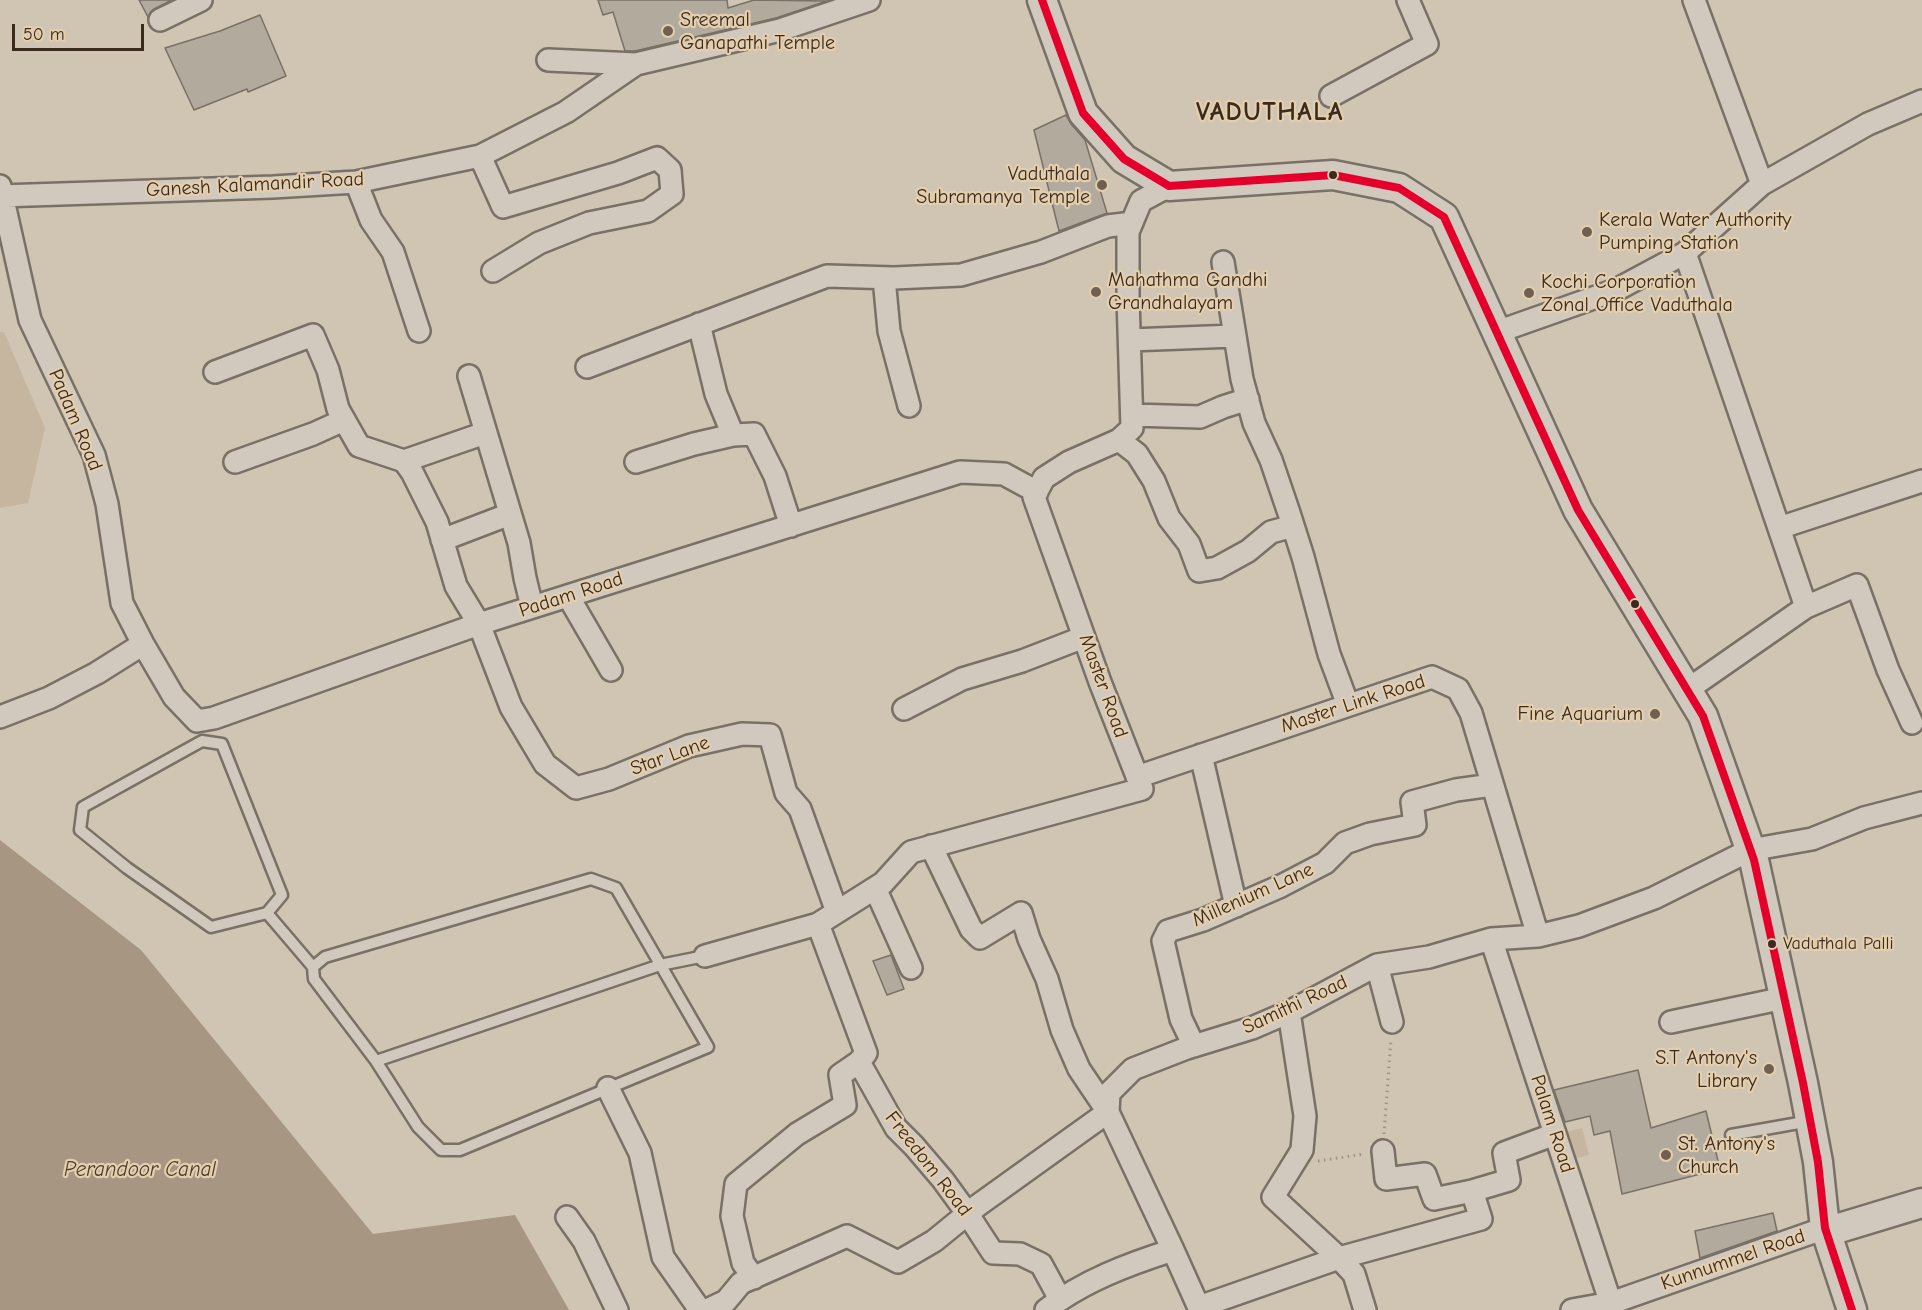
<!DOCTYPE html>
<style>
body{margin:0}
#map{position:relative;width:1922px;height:1310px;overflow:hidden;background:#d0c4b3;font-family:"Comic Neue",sans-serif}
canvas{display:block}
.scale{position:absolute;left:12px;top:24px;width:132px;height:27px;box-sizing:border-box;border:3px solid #3b2a1e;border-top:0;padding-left:8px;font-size:18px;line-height:21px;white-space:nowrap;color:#3b2a1e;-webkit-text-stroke:4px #e3cead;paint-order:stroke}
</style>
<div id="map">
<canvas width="1922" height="1310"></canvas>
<div class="scale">50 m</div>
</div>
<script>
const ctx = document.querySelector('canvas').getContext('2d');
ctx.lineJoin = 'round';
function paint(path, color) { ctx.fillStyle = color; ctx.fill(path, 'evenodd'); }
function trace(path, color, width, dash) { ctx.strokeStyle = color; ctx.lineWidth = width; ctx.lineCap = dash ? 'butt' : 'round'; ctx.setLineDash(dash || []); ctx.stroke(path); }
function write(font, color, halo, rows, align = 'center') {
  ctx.font = font + ' "Comic Neue",sans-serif'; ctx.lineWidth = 4.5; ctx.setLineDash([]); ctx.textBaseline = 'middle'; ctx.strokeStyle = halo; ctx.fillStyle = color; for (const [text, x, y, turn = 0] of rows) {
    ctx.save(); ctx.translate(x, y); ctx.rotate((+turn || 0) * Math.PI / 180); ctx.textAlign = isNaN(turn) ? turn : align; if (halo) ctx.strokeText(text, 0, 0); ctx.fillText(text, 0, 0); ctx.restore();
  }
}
paint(new Path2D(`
 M 0,332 L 4,332 L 45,428 L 28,503 L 0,508 Z
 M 1582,1128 L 1589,1155 L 1569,1160 L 1562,1133 Z`), '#c7b69f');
paint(new Path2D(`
 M 0,840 L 141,950 L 373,1234 L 515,1215 L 569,1310 L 0,1310 Z`), '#a79681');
const building = new Path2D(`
 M 139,0 L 172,0 L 154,9 L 148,17 Z
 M 598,0 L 727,0 L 728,8 L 754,0 L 827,1 L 776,18 L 635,51 L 625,51 L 613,12 L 603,15 Z
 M 260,15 L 286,76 L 248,92 L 247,89 L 194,110 L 165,48 L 220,31 Z
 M 1066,115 L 1071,124 L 1085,140 L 1107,213 L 1059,231 L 1034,130 Z
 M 891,955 L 904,989 L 887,995 L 873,961 Z
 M 1638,1070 L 1651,1128 L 1706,1111 L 1720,1169 L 1622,1194 L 1610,1131 L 1594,1135 L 1590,1116 L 1565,1122 L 1554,1090 Z
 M 1773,1213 L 1777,1231 L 1700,1258 L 1695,1231 Z`);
paint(building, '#b3aa9e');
trace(building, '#797066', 1.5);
const lane = new Path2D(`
 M 267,913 L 282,895 L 222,744 L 202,741 L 83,807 L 80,830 L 127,868 L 211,927 L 267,913 L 313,967
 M 376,1061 L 314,979 L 313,967 L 325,957 L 591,879 L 616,888 L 708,1047 L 460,1150 L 441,1150 L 418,1127 L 376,1061 L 660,965 L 705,956
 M 1731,1135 L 1810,1121`);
const street = new Path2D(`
 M 1694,0 L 1762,184
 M 160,20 L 201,0
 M 548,60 L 636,64
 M 1331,96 L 1427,44 L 1408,0
 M 480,156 L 503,207 L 618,173 L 657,158 L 670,170 L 672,194 L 648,211 L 589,223 L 539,243 L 493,271
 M 356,182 L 371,220 L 393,252 L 419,331
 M 0,186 L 30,320 L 94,455 L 107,504 L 122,603 L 143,644 L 174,697 L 197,721 L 214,718 L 479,624 L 960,472 L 1004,474 L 1037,492
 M 0,196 L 273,187 L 356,182 L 480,156 L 566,112 L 636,64 L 780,30 L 869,0
 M 1685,253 L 1806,607 L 1687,690
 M 1223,262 L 1242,379 L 1254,423 L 1271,460 L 1289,513 L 1303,557 L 1329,654 L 1348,705
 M 884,278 L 889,331 L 909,406
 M 699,324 L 716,394 L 733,435 L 754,434 L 775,476 L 791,526
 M 1497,332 L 1616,290 L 1685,253 L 1762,184 L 1868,124 L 1922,101
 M 1130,340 L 1234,336
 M 587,367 L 827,276 L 894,278 L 961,275 L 1041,252 L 1108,226 L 1132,223
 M 215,372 L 313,335 L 328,370 L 338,409 L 359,446 L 404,461 L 412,472 L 437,522 L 456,586 L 479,624 L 511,707 L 545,764 L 576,788 L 609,779 L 689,746 L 742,734 L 770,735 L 786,793 L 800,809 L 837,912
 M 469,376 L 519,543 L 525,578 L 532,607
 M 1132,415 L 1200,417 L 1223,407 L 1248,399
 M 1119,440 L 1137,454 L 1154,481 L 1169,518 L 1189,544 L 1199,571 L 1217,568 L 1248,551 L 1271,532 L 1293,526
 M 404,461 L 485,433
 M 235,462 L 313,434 L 344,420
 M 636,462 L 694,444 L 733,435
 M 1779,528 L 1922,481
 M 442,540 L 510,514
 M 568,596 L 611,670
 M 1806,607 L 1857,585 L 1888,670 L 1912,723
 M 904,709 L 962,679 L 1022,661 L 1084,637
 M 0,717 L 49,698 L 97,673 L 143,644
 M 1201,755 L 1236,906
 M 1137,777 L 1432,677 L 1458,689 L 1471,713 L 1538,936
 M 875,888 L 911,968
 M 818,924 L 866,1053 L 859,1062 L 896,1128 L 914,1146 L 943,1180 L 967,1213 L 993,1253 L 1020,1254 L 1041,1264 L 1060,1299
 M 1491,939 L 1613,1310
 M 705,956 L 818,924 L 883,883 L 911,852 L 1142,789 L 1100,682 L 1034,497 L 1044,478 L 1069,462 L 1119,440 L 1132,428 L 1128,298 L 1128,232 L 1141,201 L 1169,186
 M 1377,965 L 1392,1022
 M 1289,1012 L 1305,1116 L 1302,1150 L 1273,1197 L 1339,1258 L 1481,1219 L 1472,1191 L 1509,1180 L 1504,1153 L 1555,1134
 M 1671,1022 L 1784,998
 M 1194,1046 L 1181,1019 L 1163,941 L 1168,931 L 1203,920 L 1281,886 L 1325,863 L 1345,843 L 1370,834 L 1415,825 L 1412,802 L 1456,790 L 1492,785
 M 608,1088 L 640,1153 L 663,1257 L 700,1310
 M 1383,1151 L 1386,1179 L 1425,1174 L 1434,1199 L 1472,1191
 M 567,1217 L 584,1241 L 617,1310
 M 1173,1250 L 1200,1310
 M 754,1278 L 743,1263 L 732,1216 L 736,1184 L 797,1134 L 845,1105 L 840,1075 L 859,1062
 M 1199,1307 L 1339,1258 L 1354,1274 L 1365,1310
 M 707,1310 L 726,1301 L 741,1283 L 847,1236 L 898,1262 L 934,1241 L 977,1206 L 1108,1112 L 1079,1069 L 1062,1030 L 1047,979 L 1029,939 L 1021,913 L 980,938 L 971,929 L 931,846
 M 1046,1310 C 1083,1281 1129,1264 1173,1250 L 1108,1112 L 1109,1093 L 1133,1069 L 1187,1048 L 1252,1028 L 1289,1012 L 1377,965 L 1429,957 L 1491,939 L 1538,936 L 1579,926 L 1654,898 L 1750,850 L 1812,839 L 1864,818 L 1922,803
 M 1572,1310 L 1611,1303 L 1825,1228`);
const secondary = new Path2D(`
 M 1042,0 L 1083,113 L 1124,159 L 1169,186 L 1333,175 L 1399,188 L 1444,217 L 1578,510 L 1703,716 L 1754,860 L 1803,1083 L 1818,1162 L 1825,1228 L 1852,1310
 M 1826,1232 L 1922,1203`);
trace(lane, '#797066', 15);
trace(street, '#797066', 26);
trace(secondary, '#797066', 33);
trace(new Path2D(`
 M 1384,1134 L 1391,1039
 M 1318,1161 L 1364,1154`), '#9b9489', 3, [1.5, 4.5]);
trace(lane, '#d1c9bd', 10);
trace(street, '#d1c9bd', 21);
trace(secondary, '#d1c9bd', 28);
trace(new Path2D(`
 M 1042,0 L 1083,113 L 1124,159 L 1169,186 L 1333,175 L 1399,188 L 1444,217 L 1578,510 L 1703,716 L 1754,860 L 1803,1083 L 1818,1162 L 1825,1228 L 1852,1310`), '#e4002b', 8);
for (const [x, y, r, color] of [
 [668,31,6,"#6f6052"],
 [1333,175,5,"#3b2a1e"],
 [1102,185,6,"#6f6052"],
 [1587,232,6,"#6f6052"],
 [1096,292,6,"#6f6052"],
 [1529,293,6,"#6f6052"],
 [1635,604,5,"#3b2a1e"],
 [1655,714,6,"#6f6052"],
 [1772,944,5,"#3b2a1e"],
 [1769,1069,6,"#6f6052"],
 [1666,1155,6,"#6f6052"]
]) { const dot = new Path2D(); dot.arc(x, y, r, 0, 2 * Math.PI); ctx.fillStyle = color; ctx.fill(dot); trace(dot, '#e3cead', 2); }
write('18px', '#3b2a1e', '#e3cead', [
 ["Vaduthala Palli",1783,944]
], 'left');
write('20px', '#3b2a1e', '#e3cead', [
 ["Sreemal",680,20],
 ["Ganapathi Temple",680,43],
 ["Vaduthala",1090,174,"right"],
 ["Subramanya Temple",1090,197,"right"],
 ["Kerala Water Authority",1599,220],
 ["Pumping Station",1599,243],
 ["Mahathma Gandhi",1108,280],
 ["Grandhalayam",1108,303],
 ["Kochi Corporation",1541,282],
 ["Zonal Office Vaduthala",1541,305],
 ["Fine Aquarium",1643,714,"right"],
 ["S.T Antony's",1757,1058,"right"],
 ["Library",1757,1081,"right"],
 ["St. Antony's",1678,1144],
 ["Church",1678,1167]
], 'left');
write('20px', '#3b2a1e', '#e3cead', [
 ["Ganesh Kalamandir Road",255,185,-3],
 ["Padam Road",75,420,67],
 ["Padam Road",571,595,-18],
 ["Master Road",1103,686,70],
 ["Master Link Road",1353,704,-18],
 ["Star Lane",670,756,-20],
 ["Millenium Lane",1253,895,-24],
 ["Samithi Road",1295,1005,-25],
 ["Palam Road",1552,1124,72],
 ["Freedom Road",928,1164,52],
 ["Kunnummel Road",1733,1260,-19]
]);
write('italic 21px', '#4d3c2d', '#e3cead', [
 ["Perandoor Canal",140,1170]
]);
ctx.letterSpacing = '1.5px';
write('bold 26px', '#3b2a1e', '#e3cead', [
 ["VADUTHALA",1270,113]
]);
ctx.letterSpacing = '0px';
</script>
